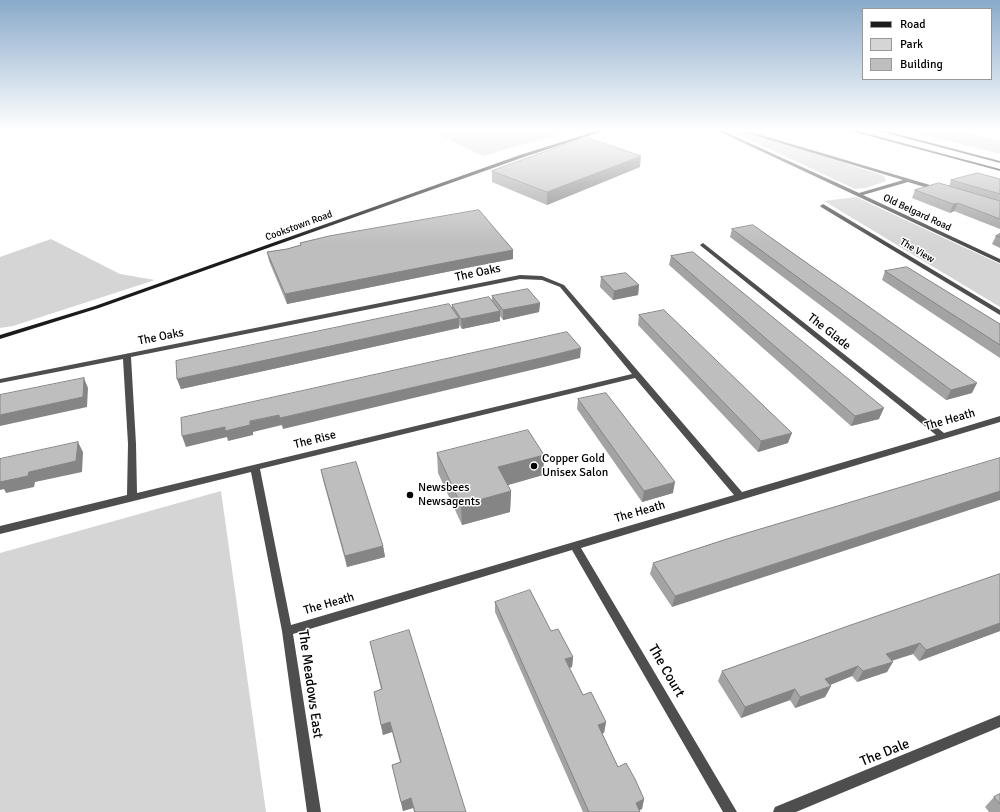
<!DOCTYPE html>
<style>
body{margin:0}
#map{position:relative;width:1000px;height:812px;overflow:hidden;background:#fff;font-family:Signika,sans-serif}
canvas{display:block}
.legend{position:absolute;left:862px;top:8px;width:130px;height:72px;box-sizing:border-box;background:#fff;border:1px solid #999;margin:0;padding:5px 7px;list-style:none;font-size:12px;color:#000}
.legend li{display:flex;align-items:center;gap:8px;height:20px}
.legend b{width:20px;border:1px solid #999}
</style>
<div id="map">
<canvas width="1000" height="812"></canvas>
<ul class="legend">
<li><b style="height:5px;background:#1b1b1b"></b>Road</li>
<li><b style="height:11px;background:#d5d5d5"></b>Park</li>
<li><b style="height:11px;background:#bebebe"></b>Building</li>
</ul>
</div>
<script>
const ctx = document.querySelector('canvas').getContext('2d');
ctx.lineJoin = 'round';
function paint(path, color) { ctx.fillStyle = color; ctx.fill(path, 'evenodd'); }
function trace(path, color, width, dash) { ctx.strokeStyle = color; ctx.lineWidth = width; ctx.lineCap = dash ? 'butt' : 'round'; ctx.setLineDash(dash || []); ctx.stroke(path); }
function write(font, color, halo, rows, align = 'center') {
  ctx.font = font + ' Signika,sans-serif'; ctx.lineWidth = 3; ctx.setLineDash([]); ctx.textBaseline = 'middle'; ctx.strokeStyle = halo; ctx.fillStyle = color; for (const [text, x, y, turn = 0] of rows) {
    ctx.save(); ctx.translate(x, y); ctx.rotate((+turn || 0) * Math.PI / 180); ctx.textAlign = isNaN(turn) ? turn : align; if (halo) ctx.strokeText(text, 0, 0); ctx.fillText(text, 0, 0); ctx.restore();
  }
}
paint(new Path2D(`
 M 450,130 L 573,130 L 483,156 L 440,135 Z
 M 729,130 L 744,130 L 884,176 L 886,181 L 866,188 L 855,189 Z
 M 904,130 L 952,130 L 1000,141 L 1000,154 Z
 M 856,197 L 1000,264 L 1000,307 L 824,201 Z
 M 51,239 L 120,274 L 155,280 L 13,326 L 0,328 L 0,257 Z
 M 221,491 L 266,812 L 0,812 L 0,553 Z`), '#d5d5d5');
paint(new Path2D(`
 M 716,130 L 721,130 L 859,193 L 903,180 L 747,133 L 751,132 L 940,188 L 941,189 L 938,191 L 908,182 L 863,195 L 1000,259 L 1000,263 Z
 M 823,204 L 1000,310 L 1000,315 L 821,207 L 820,206 Z
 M 703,243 L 944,433 L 1000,416 L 1000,422 L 581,548 L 737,812 L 723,812 L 572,550 L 293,634 L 321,812 L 307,812 L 282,631 L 251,472 L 0,534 L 0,526 L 127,495 L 128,444 L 123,359 L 0,383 L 0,379 L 520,275 L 542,276 L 564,285 L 742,492 L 936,435 L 701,246 L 700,245 ZM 520,279 L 542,280 L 560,287 L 632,374 L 137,493 L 136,444 L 131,357 ZM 635,378 L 734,495 L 291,625 L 260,469 Z
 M 1000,715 L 1000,727 L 796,812 L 773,812 L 775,807 Z`), '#4e4e4e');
paint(new Path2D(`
 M 600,130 L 606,130 L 524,157 L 99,308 L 0,339 L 0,335 L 95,306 L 520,155 Z
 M 847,130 L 854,130 L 1000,169 L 1000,171 Z
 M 875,130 L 882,130 L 1000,161 L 1000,163 Z`), '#1b1b1b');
paint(new Path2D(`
 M 640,167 L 547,205 L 492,182 L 492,171 Z
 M 1000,179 L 1000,229 L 954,211 L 950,213 L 912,198 L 915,190 L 949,186 L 951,180 Z
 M 732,229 L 972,393 L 946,400 L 730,237 Z
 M 1000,234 L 1000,248 L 992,244 L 996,236 Z
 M 300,243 L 513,259 L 476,266 L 287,304 L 269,261 L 267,252 L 287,249 L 300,245 Z
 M 671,256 L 879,419 L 851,426 L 669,265 Z
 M 885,271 L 1000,324 L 1000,358 L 882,280 Z
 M 601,277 L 639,285 L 638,295 L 613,300 L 600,287 Z
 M 492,296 L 540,303 L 539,312 L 503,320 L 500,316 L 500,321 L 462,329 L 459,325 L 459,328 L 282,367 L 181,389 L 177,379 L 452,308 L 452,305 L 492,302 Z
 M 639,315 L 788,443 L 758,452 L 638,325 Z
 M 578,399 L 673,493 L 642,502 L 577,409 Z
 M 437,453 L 544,455 L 543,475 L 507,485 L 511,491 L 510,512 L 462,525 L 438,473 Z
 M 321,470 L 383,546 L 385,557 L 347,567 L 323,480 Z
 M 730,538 L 672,607 L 650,574 L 653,563 Z
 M 1000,574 L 1000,631 L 919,661 L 913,654 L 892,661 L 887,672 L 857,682 L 852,676 L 830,685 L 831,686 L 825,697 L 795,708 L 790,700 L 741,718 L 718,681 L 722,671 Z
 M 495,602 L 551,631 L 573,657 L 572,667 L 569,668 L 583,695 L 606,722 L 604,733 L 602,733 L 618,767 L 644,799 L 642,809 L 639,810 L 640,812 L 583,812 L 495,612 Z
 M 370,642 L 466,812 L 414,812 L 413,808 L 403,811 L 392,765 L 400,762 L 392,732 L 383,735 L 374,692 L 381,689 Z
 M 1000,794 L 1000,812 L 989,812 L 985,807 L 994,797 Z`), '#a3a3a3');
paint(new Path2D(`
 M 641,156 L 640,167 L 547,205 L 547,192 Z
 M 958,203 L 954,211 L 950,213 L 953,204 Z
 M 513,250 L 513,259 L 476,266 L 287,304 L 285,294 L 475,257 Z
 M 639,285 L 638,295 L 613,300 L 614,291 Z
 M 540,303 L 539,312 L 503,320 L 503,310 Z
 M 500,311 L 500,321 L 462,329 L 461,319 Z
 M 459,318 L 459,328 L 282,367 L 181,389 L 177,379 Z
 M 581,348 L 580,358 L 544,367 L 283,429 L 280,418 Z
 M 84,378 L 88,388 L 87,407 L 0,426 L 0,415 Z
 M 977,383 L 972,393 L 946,400 L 951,390 Z
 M 884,408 L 879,419 L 851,426 L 855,416 Z
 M 279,415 L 282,425 L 253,432 L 253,435 L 228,441 L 227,437 L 186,447 L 182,436 Z
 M 792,433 L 788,443 L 758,452 L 761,441 Z
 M 78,442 L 83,452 L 82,472 L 35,482 L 34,487 L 6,493 L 4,489 L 0,490 L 0,478 Z
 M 544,455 L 543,475 L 498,488 L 498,467 Z
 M 675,482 L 673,493 L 642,502 L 644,491 Z
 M 511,491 L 510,512 L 462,525 L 461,505 Z
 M 1000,491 L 1000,500 L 672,607 L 675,596 Z
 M 383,546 L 385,557 L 347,567 L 345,556 Z
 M 1000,623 L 1000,631 L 919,661 L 926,650 Z
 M 920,643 L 913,654 L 880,664 L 886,654 Z
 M 573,657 L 572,667 L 564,670 L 565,659 Z
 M 893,662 L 887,672 L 857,682 L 863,671 Z
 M 858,666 L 852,676 L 820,689 L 825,679 Z
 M 831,686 L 825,697 L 795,708 L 800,697 Z
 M 795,689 L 790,700 L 741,718 L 745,707 Z
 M 390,722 L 392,732 L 383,735 L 381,725 Z
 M 606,722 L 604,733 L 596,736 L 598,725 Z
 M 411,798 L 413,808 L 403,811 L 401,802 Z
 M 644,799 L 642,809 L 635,812 L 636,803 Z`), '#858585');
const building = new Path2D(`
 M 586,137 L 641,156 L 547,192 L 492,171 Z
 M 978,173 L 1000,179 L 1000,194 L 951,180 Z
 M 939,183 L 1000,201 L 1000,219 L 958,203 L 953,204 L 915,190 Z
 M 479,210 L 513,250 L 475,257 L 285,294 L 267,252 L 287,249 L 301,245 L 300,243 L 329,236 Z
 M 753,225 L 977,383 L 951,390 L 732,229 Z
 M 1000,234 L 1000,237 L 996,236 Z
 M 693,252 L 884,408 L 855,416 L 671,256 Z
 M 907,267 L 1000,324 L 1000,345 L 885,271 Z
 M 626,273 L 639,285 L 614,291 L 601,277 Z
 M 528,289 L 540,303 L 503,310 L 492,296 Z
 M 489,297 L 500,311 L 461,319 L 452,305 Z
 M 449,304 L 459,318 L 280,357 L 177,379 L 176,361 Z
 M 664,310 L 792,433 L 761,441 L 639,315 Z
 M 567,332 L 581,348 L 545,357 L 280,418 L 279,415 L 250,421 L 250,425 L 225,431 L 225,427 L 182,436 L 181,418 Z
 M 84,378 L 83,397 L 0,415 L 0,395 Z
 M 606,393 L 675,482 L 644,491 L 578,399 Z
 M 528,430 L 544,455 L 498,467 L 511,491 L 461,505 L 437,453 Z
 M 78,442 L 76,461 L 29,472 L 28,476 L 0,482 L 0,459 Z
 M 1000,458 L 1000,491 L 675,596 L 653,563 L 730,538 Z
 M 356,462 L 383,546 L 345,556 L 321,470 Z
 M 1000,574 L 1000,623 L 926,650 L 920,643 L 886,654 L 893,662 L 863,671 L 858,666 L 825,679 L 831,686 L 800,697 L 795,689 L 745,707 L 722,671 L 848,626 Z
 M 530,590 L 551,631 L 558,629 L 573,657 L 565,659 L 583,695 L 591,692 L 606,722 L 598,725 L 618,767 L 626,763 L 635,779 L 644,799 L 636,803 L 640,812 L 589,812 L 495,602 Z
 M 409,630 L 466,812 L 415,812 L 411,798 L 401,802 L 392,765 L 401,762 L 390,722 L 381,725 L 374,692 L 382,689 L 370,642 Z
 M 1000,794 L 1000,804 L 994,797 Z`);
paint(building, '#bebebe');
trace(building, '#858585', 1);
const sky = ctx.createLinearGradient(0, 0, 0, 244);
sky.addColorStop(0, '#89aaca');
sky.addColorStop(0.53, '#fff');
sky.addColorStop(1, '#ffffff00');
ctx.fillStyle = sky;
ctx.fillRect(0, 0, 1000, 244);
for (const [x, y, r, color] of [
 [534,466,4,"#000"],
 [410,495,4,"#000"]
]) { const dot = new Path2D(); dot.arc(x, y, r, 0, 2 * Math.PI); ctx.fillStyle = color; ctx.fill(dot); trace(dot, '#fff', 1.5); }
write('10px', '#000', '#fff', [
 ["Old Belgard Road",917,213,25],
 ["Cookstown Road",299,226,-20],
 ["The View",917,251,31]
]);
write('12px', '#000', '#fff', [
 ["The Oaks",478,273,-12],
 ["The Glade",829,332,38],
 ["The Oaks",161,337,-11],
 ["The Heath",950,420,-16],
 ["The Rise",315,440,-14],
 ["The Heath",640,512,-16],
 ["The Heath",329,604,-16]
]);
write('12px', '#000', '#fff', [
 ["Copper Gold",542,459],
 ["Unisex Salon",542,473],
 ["Newsbees",418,488],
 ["Newsagents",418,502]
], 'left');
write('14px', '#000', '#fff', [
 ["The Court",666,671,60],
 ["The Meadows East",310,684,82],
 ["The Dale",885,753,-22]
]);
</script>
